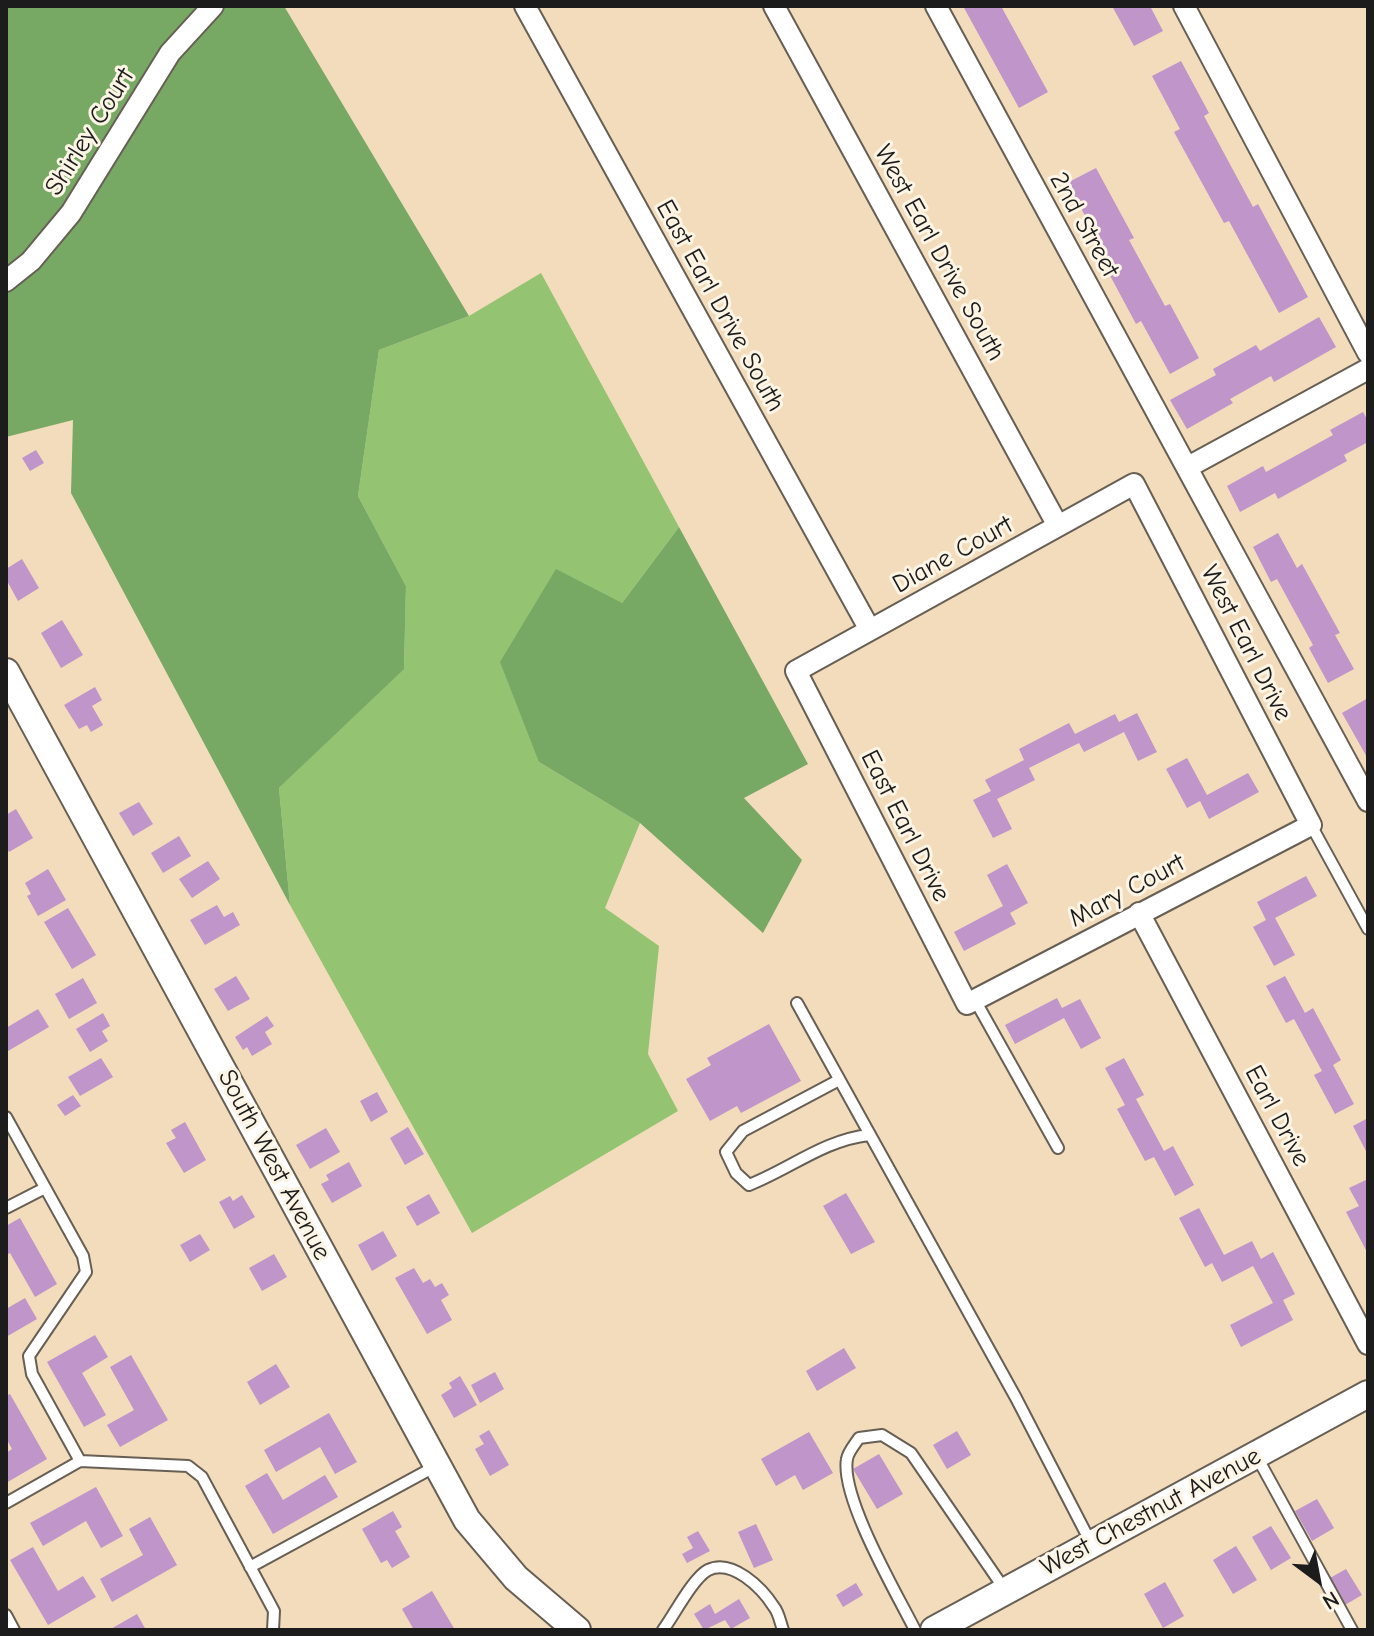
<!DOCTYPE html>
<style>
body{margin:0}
#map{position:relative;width:1374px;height:1636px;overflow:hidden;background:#f2dcbc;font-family:"Comic Neue",sans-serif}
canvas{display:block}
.frame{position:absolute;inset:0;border:8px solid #1c1c1c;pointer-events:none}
.north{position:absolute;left:1278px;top:1540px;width:80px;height:80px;-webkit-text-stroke:6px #fcf5e5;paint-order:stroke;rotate:148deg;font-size:22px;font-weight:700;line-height:32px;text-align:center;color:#1c1c1c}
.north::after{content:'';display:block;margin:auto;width:28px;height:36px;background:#1c1c1c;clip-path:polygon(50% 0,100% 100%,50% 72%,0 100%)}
</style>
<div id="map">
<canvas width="1374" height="1636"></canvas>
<div class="frame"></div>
<div class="north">N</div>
</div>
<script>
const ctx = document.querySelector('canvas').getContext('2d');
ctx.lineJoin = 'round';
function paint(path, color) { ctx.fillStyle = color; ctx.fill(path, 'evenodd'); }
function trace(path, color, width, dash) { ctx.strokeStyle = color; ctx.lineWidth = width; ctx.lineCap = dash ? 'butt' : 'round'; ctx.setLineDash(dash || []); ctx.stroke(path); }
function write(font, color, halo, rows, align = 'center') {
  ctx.font = font + ' "Comic Neue",sans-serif'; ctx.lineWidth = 6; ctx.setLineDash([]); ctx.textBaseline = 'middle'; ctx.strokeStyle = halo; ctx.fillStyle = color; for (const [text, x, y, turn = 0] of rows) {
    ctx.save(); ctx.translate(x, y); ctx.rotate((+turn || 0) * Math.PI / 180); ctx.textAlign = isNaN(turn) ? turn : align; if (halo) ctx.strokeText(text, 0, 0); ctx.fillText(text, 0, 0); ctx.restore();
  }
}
paint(new Path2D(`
 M 541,273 L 679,527 L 622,603 L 539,762 L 640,823 L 605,908 L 659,946 L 648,1054 L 678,1111 L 472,1233 L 290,905 L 279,788 L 404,668 L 406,586 L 358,496 L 379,350 L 469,316 Z`), '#94c372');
paint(new Path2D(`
 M 6,6 L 284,6 L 469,316 L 379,350 L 358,496 L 406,586 L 404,669 L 279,788 L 290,905 L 71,493 L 73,420 L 6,437 Z
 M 679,527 L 808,764 L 744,798 L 802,860 L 763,933 L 640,823 L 539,762 L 500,662 L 556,569 L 622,603 Z`), '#77a964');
paint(new Path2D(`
 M 963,6 L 1001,6 L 1048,92 L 1019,108 Z
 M 1112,6 L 1150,6 L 1163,31 L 1134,46 Z
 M 1181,61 L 1209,113 L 1204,116 L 1253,207 L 1258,204 L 1308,297 L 1279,313 L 1229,221 L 1224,223 L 1174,132 L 1180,129 L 1152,76 Z
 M 1096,168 L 1134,238 L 1129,240 L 1165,306 L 1170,304 L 1199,358 L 1170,374 L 1141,321 L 1136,324 L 1099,255 L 1105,252 L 1067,183 Z
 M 1319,317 L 1336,347 L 1274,382 L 1271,376 L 1230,399 L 1233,403 L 1187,429 L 1170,400 L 1216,375 L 1213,369 L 1256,345 L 1260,351 Z
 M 1363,412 L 1368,421 L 1368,442 L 1344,455 L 1347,461 L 1278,499 L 1275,493 L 1240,512 L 1227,486 L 1263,466 L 1266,472 L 1333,435 L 1330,430 Z
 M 36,450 L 44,463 L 30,471 L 22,458 Z
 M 1278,533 L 1297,568 L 1302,564 L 1340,633 L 1335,635 L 1354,669 L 1328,683 L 1309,648 L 1313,645 L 1277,579 L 1271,582 L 1253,547 Z
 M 22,559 L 39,588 L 18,601 L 6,579 L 6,569 Z
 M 62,620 L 83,655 L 61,668 L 41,633 Z
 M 95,687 L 102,700 L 92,706 L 103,725 L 91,732 L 87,725 L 79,729 L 64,705 Z
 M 1368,698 L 1368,759 L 1342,713 Z
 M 1137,713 L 1157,752 L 1138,761 L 1124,732 L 1084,752 L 1079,743 L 1029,768 L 1035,780 L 997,799 L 1012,829 L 993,838 L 973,800 L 991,791 L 985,780 L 1024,760 L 1019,749 L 1069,723 L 1075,734 L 1115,714 L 1119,722 Z
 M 1187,758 L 1207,795 L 1248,773 L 1259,792 L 1209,819 L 1200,801 L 1187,808 L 1166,769 Z
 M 139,802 L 153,824 L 133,836 L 119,813 Z
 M 16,809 L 33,838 L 9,852 L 6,847 L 6,815 Z
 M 179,836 L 191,856 L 163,873 L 151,853 Z
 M 208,861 L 220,879 L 192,898 L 179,879 Z
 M 1007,864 L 1028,903 L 1010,913 L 1016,924 L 964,951 L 954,932 L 1003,906 L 987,875 Z
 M 48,869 L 66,900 L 38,916 L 27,896 L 31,894 L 25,883 Z
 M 1306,876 L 1317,896 L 1275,918 L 1295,955 L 1274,966 L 1253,927 L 1266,920 L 1257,902 Z
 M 217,905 L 224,917 L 233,912 L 240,925 L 205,945 L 190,920 Z
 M 68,908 L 96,955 L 72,969 L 44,922 Z
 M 236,976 L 250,999 L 228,1011 L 214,989 Z
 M 1285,976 L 1305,1013 L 1313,1008 L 1341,1060 L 1333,1065 L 1354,1104 L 1335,1114 L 1314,1075 L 1322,1071 L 1294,1019 L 1286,1023 L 1266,986 Z
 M 83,978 L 97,1003 L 69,1019 L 55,994 Z
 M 1057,998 L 1062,1008 L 1080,999 L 1101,1038 L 1081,1049 L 1064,1018 L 1015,1044 L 1005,1025 Z
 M 38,1009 L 49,1027 L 8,1051 L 6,1028 Z
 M 103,1013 L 110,1026 L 102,1031 L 108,1041 L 90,1052 L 76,1029 Z
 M 267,1016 L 274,1026 L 265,1032 L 272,1044 L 252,1056 L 247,1047 L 243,1050 L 235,1037 Z
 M 769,1024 L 801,1081 L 741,1113 L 737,1106 L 710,1121 L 686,1079 L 711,1065 L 707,1058 Z
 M 101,1058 L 113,1077 L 80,1096 L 68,1077 Z
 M 1124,1058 L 1144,1095 L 1136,1099 L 1164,1151 L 1173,1146 L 1194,1185 L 1175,1196 L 1154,1157 L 1145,1161 L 1117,1109 L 1125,1105 L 1105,1068 Z
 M 377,1092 L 388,1112 L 371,1122 L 360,1101 Z
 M 73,1095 L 81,1106 L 65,1116 L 57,1105 Z
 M 1368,1118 L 1368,1155 L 1353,1126 Z
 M 185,1122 L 206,1160 L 184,1173 L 166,1143 L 176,1138 L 171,1130 Z
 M 408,1127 L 424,1154 L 405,1165 L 390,1138 Z
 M 326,1128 L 340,1152 L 310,1169 L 296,1145 Z
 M 349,1162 L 362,1186 L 332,1203 L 321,1184 L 329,1180 L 326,1175 Z
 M 1368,1179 L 1368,1254 L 1346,1212 L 1359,1206 L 1349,1188 Z
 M 846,1193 L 875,1242 L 851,1254 L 823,1206 Z
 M 429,1194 L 440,1213 L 417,1226 L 406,1207 Z
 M 242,1195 L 255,1217 L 234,1229 L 219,1202 L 230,1196 L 233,1201 Z
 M 1199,1208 L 1224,1255 L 1252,1241 L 1261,1259 L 1273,1252 L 1295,1294 L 1283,1300 L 1293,1320 L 1241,1347 L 1230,1325 L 1273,1303 L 1253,1266 L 1222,1282 L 1212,1263 L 1205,1267 L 1179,1218 Z
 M 20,1218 L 57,1284 L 35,1297 L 10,1253 L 6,1255 L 6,1226 Z
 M 383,1231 L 397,1256 L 372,1271 L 358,1245 Z
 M 200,1234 L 210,1250 L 190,1262 L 180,1245 Z
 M 274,1254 L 287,1277 L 262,1291 L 249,1268 Z
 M 414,1268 L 423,1283 L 430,1279 L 435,1287 L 442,1283 L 449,1295 L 441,1300 L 452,1320 L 427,1334 L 395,1278 Z
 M 25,1298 L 37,1319 L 6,1337 L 6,1309 Z
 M 95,1335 L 108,1357 L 82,1373 L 106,1415 L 84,1427 L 47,1362 Z
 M 844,1348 L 856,1368 L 817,1391 L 806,1371 Z
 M 131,1355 L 168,1420 L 120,1447 L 107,1425 L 134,1410 L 110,1367 Z
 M 276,1364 L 290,1387 L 260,1405 L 247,1382 Z
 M 495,1372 L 504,1389 L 480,1403 L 471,1385 Z
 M 460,1376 L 477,1405 L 454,1418 L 441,1395 L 452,1388 L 449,1383 Z
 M 10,1394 L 47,1459 L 6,1483 L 6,1453 L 12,1449 L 6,1438 L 6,1396 Z
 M 329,1413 L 357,1462 L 335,1474 L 320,1447 L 276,1472 L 264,1450 Z
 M 489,1430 L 509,1465 L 490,1476 L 475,1449 L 484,1444 L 479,1436 Z
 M 957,1431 L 971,1455 L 947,1469 L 933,1445 Z
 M 809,1432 L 833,1473 L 803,1490 L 795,1475 L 776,1486 L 761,1459 Z
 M 879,1454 L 903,1494 L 877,1509 L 853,1469 Z
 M 267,1473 L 283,1500 L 325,1475 L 338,1497 L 273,1534 L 245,1486 Z
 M 96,1487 L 123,1536 L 101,1548 L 86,1521 L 43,1546 L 30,1523 Z
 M 1317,1499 L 1334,1528 L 1312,1541 L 1295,1511 Z
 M 393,1511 L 402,1527 L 395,1531 L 410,1557 L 392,1568 L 387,1560 L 381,1563 L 362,1529 Z
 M 150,1517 L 177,1565 L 112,1602 L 100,1579 L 143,1555 L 129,1529 Z
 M 756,1524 L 773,1560 L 754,1568 L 738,1532 Z
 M 1271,1526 L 1291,1558 L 1271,1570 L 1252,1537 Z
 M 698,1531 L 710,1551 L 687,1563 L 682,1554 L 693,1548 L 687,1537 Z
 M 1236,1546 L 1257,1580 L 1233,1594 L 1213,1560 Z
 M 33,1547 L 58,1591 L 83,1576 L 96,1597 L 48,1625 L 10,1560 Z
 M 1346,1569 L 1362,1595 L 1345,1605 L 1330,1578 Z
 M 1165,1582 L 1184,1616 L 1163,1628 L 1144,1594 Z
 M 856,1583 L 863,1595 L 843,1607 L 836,1595 Z
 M 432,1591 L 455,1630 L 414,1630 L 402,1609 Z
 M 739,1599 L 750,1618 L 731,1629 L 725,1620 L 704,1630 L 694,1614 L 710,1604 L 715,1614 Z
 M 137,1614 L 146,1630 L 109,1630 Z`), '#bf95ca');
const service = new Path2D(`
 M 1311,825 L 1368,929
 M 975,1000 L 1058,1148
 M 797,1003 L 1016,1398 L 1091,1543
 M 839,1080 L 743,1131 L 726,1152 L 736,1173 L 749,1185 C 790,1169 824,1140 869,1135
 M 6,1117 L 83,1256 L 86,1272 L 29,1356 L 32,1374 L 80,1461 L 6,1503
 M 6,1208 L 45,1188
 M 1257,1457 L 1352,1630
 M 80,1461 L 188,1466 L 202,1477 L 274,1611 L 273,1630
 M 250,1567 L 436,1466
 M 6,1615 L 14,1630
 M 663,1630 C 674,1615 693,1578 708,1570 C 732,1558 762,1588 774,1607 C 779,1613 780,1622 783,1630
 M 915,1630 C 897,1594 840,1497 847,1459 C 848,1452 855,1444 859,1438 L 882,1435 L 911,1453 L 1005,1590`);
const minor = new Path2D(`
 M 525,6 L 870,630
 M 774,6 L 1058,526
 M 936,6 L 1368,801
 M 1184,6 L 1368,353
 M 6,281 L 31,261 L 71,213 L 170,53 L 213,6
 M 1188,467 L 1368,369
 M 1134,484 L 1311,825 L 967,1004 L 796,671 Z
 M 1139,913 L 1368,1344`);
const tertiary = new Path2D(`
 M 6,672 L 467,1520 L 516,1578 L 577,1630
 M 934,1630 L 1368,1394`);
trace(service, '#675f54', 14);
trace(minor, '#675f54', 24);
trace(tertiary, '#675f54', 30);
trace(service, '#fff', 10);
trace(minor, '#fff', 20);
trace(tertiary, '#fff', 26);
write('26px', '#1c1c1c', '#fcf5e5', [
 ["Shirley Court",90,132,-58],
 ["2nd Street",1084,225,61],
 ["West Earl Drive South",939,253,61],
 ["East Earl Drive South",720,306,61],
 ["Diane Court",953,555,-29],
 ["West Earl Drive",1246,643,63],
 ["East Earl Drive",905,826,63],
 ["Mary Court",1127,891,-28],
 ["Earl Drive",1277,1116,62],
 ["South West Avenue",274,1165,62],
 ["West Chestnut Avenue",1151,1512,-28]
]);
</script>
